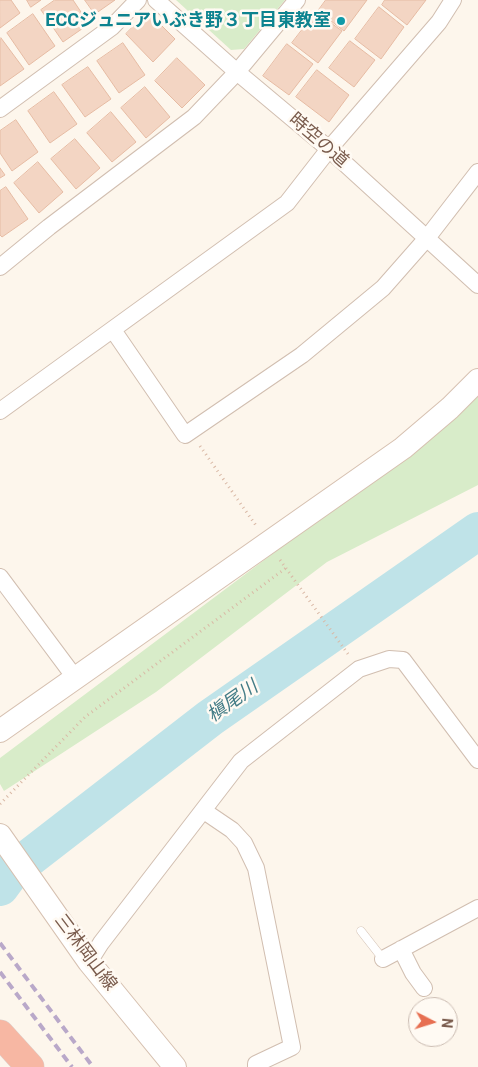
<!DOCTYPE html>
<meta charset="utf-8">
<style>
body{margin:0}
#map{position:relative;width:478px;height:1067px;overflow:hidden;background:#fdf6ec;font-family:Roboto,sans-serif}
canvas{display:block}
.north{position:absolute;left:408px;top:997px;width:50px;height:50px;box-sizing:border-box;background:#fffaf3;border:1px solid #cabbb1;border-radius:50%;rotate:95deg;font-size:14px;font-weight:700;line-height:20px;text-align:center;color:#7a5c4d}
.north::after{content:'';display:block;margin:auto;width:18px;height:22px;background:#e76f51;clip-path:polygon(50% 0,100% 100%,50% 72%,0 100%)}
</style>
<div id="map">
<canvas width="478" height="1067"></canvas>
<div class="north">N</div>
</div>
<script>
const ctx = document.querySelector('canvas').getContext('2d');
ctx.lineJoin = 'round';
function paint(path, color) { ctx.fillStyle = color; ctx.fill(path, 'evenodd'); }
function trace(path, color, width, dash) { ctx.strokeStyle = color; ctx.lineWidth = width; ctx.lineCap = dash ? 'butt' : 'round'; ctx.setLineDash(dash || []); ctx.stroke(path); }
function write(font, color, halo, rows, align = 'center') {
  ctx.font = font + ' Roboto,"Noto Sans JP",sans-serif'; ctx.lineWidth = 5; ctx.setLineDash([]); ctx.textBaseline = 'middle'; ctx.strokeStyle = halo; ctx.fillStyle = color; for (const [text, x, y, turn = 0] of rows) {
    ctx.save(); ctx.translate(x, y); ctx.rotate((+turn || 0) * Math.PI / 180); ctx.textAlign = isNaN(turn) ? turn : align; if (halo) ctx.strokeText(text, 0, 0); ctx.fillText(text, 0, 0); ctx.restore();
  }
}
paint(new Path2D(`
 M 176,0 L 285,0 L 244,49 L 231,50 Z
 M 478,395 L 478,485 L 327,562 L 156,692 L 4,791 L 0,784 L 0,758 L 407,453 Z`), '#d8ecc9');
trace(new Path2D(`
 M 0,887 L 11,872 L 210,718 L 478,531`), '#bfe3e8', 38);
const building = new Path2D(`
 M 0,0 L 11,0 L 20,13 L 0,28 Z
 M 27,0 L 41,0 L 31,7 Z
 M 55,0 L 73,0 L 89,24 L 63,42 L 41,10 Z
 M 85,0 L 115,0 L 95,14 Z
 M 326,0 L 367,0 L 344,31 L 318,11 Z
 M 385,0 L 426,0 L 407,25 L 382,5 Z
 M 379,7 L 404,27 L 381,59 L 355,39 Z
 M 148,12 L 175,39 L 153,62 L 126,34 Z
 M 316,12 L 342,31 L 318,63 L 292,43 Z
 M 33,14 L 55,46 L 29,65 L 7,33 Z
 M 1,38 L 24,69 L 0,86 L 0,39 Z
 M 350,41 L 375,60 L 354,87 L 329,68 Z
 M 123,43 L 145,75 L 119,93 L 97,61 Z
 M 287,44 L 313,64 L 289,95 L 263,76 Z
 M 177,58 L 205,85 L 182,108 L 155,81 Z
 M 88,67 L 111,99 L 85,117 L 62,85 Z
 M 317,70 L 349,95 L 329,122 L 296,97 Z
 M 145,87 L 170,117 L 146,138 L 121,108 Z
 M 54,92 L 77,124 L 50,143 L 28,111 Z
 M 111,112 L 136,142 L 112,162 L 87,133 Z
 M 16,120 L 38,152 L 12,171 L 0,153 L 0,131 Z
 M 75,139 L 100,168 L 76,189 L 51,159 Z
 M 38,162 L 63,192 L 39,213 L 14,183 Z
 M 0,168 L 5,175 L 0,178 Z
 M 6,187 L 28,219 L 2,237 L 0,235 L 0,191 Z`);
paint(building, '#f3d5c3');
trace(building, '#e6bba3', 1);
const lane = new Path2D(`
 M 361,931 L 383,959`);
const street = new Path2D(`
 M 156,0 L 237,72 L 329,149 L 478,285
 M 0,109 L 112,27 L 138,0
 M 0,267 L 49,227 L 194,117 L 237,72 L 297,0
 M 113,330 L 185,435 L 302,355 L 383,288 L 427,238 L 478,172
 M 0,411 L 287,203 L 329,149 L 439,22 L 453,0
 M 0,577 L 76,679
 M 204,811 L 232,830 L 244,843 L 256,868 L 292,1047 L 256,1064 L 256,1067
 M 401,949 L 413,973 L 424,988
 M 383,959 L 478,908
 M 89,962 L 101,943 L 241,761 L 359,669 L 389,659 L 403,660 L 478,760`);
const secondary = new Path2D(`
 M 0,731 L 403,448 L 450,408 L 478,380
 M 0,835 L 89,962 L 175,1067`);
const highway = new Path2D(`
 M 0,1034 L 30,1067`);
trace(lane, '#d1beb0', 9);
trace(street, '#d1beb0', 18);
trace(secondary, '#d6c0b0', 24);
trace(highway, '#dad1cd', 29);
trace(new Path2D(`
 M 200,446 L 257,527
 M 280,560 L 348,654
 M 0,804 L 85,717 L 286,568`), '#d9b8a5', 3, [1, 4]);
trace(lane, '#fff', 8);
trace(street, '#fff', 16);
trace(secondary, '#fff', 22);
trace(highway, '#f7b7a3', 28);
trace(new Path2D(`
 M 0,943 L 93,1067
 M 0,972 L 72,1067`), '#b9a8c9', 4, [8, 5]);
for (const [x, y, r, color] of [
 [341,21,5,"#0f9aa8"]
]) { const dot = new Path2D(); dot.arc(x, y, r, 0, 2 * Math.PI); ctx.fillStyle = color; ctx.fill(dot); trace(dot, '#fffaf3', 2); }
write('bold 18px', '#0d838f', '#fffaf3', [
 ["ECCジュニアいぶき野３丁目東教室",331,21]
], 'right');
write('18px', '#7a5c4d', '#fffaf3', [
 ["時空の道",318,141,41],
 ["三林岡山線",85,953,53]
]);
write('italic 19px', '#437c86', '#fffaf3', [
 ["槇尾川",233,702,-35]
]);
</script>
